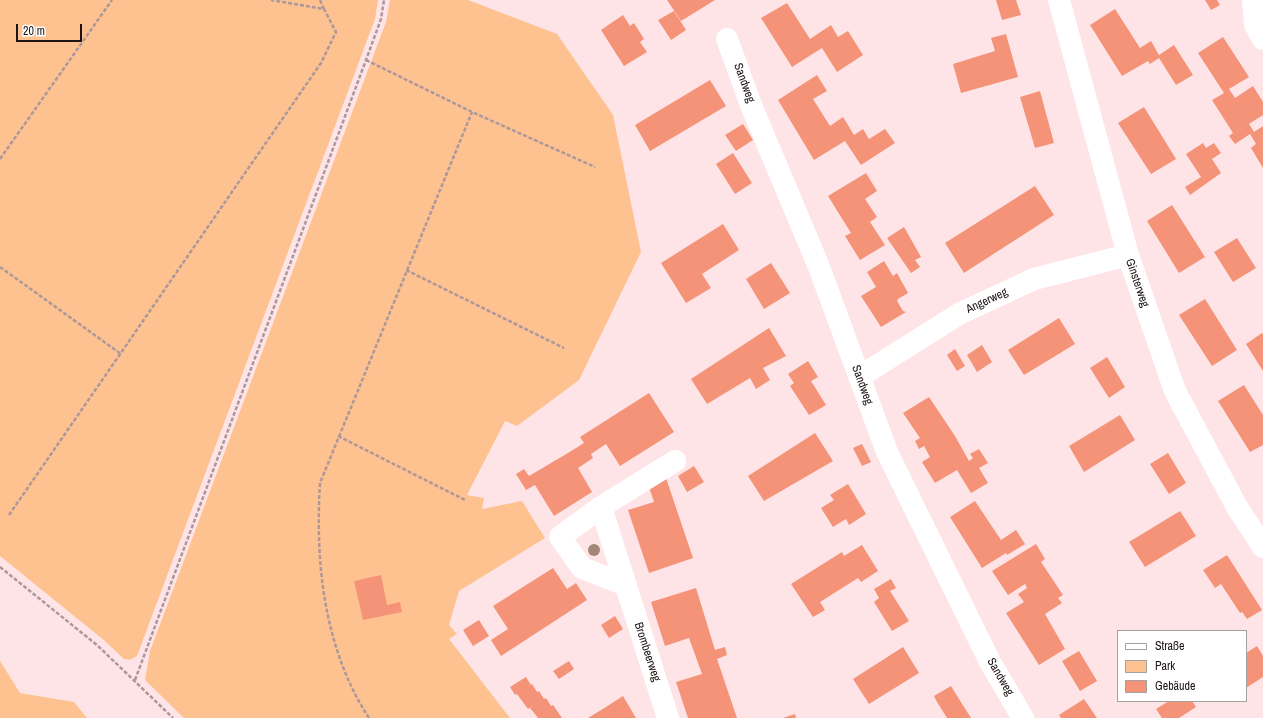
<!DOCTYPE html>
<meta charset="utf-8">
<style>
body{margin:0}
#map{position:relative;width:1263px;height:718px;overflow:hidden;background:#fee4e7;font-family:"Archivo Narrow",sans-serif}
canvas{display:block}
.legend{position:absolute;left:1117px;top:630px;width:130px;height:72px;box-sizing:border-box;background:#fff;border:1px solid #a5a1a1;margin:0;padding:5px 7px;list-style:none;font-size:12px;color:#1e1415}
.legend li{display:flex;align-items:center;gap:8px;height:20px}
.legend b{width:20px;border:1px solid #a5a1a1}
.scale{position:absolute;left:16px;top:24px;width:66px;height:18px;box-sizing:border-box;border:2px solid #1e1415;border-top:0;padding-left:5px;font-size:12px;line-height:14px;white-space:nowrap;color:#1e1415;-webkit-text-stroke:3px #fff;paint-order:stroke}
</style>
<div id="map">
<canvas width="1263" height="718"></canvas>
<ul class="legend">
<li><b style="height:5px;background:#fff"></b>Straße</li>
<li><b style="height:11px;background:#fec290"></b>Park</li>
<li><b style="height:11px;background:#f49378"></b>Gebäude</li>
</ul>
<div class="scale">20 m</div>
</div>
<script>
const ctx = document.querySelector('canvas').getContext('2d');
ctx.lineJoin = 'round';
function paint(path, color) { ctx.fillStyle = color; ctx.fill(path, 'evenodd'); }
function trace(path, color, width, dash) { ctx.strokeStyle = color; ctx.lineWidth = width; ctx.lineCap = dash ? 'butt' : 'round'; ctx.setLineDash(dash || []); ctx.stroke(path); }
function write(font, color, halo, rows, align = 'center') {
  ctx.font = font + ' "Archivo Narrow",sans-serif'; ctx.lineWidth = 3; ctx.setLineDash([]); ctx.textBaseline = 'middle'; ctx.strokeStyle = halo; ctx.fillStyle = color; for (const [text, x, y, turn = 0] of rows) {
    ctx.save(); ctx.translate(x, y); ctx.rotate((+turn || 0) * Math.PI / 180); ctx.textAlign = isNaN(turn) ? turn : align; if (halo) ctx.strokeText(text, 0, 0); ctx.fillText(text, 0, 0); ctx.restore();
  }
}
paint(new Path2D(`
 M 0,0 L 378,0 L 375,19 L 137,656 L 130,660 L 124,659 L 105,641 L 0,556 Z
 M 390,0 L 468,0 L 557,34 L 613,115 L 641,252 L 579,380 L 517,426 L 505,421 L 467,495 L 484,498 L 482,509 L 522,501 L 545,538 L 459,591 L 449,625 L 457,634 L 449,639 L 510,718 L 184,718 L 145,680 L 150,651 L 386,22 Z
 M 0,661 L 20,693 L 74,702 L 87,718 L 0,718 Z`), '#fec290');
paint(new Path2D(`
 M 667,0 L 715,0 L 681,21 Z
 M 996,0 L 1016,0 L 1021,15 L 1002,20 Z
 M 1205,0 L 1217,0 L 1220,5 L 1211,10 Z
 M 787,3 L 810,39 L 831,25 L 838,37 L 848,31 L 863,55 L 837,72 L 822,48 L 792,67 L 761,18 Z
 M 1115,9 L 1140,48 L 1151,41 L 1159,55 L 1174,45 L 1193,75 L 1176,85 L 1159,58 L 1150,64 L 1148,61 L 1122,76 L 1090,25 Z
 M 674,11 L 686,30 L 671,40 L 658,20 Z
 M 623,15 L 630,26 L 634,23 L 644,39 L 640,42 L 647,52 L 624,66 L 601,30 Z
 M 1006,34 L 1018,77 L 961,93 L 953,64 L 995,51 L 991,38 Z
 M 1223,37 L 1249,77 L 1229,89 L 1235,98 L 1253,86 L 1263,102 L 1263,115 L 1249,124 L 1254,132 L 1263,126 L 1263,168 L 1251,148 L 1256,144 L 1250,134 L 1235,144 L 1229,136 L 1233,133 L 1212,100 L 1224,93 L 1198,53 Z
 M 817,75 L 827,91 L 813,99 L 830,126 L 843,117 L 854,135 L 863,129 L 869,139 L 885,129 L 895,143 L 861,165 L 845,141 L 814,160 L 778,100 Z
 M 710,80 L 726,106 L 650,151 L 635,125 Z
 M 1040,91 L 1054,143 L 1035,148 L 1020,97 Z
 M 1144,107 L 1176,159 L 1151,174 L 1118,123 Z
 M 743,124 L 753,140 L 736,151 L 725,135 Z
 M 1203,143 L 1206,148 L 1214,143 L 1221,153 L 1212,159 L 1221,173 L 1190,195 L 1185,187 L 1201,177 L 1186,154 Z
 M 733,153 L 752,183 L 735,194 L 716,164 Z
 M 866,173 L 877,191 L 865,199 L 877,217 L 870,222 L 885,245 L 860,260 L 845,236 L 851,233 L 828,196 Z
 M 1035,186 L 1054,215 L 964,273 L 945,243 Z
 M 1172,205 L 1205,257 L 1179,273 L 1147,221 Z
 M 723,224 L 739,250 L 702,274 L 711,288 L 686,303 L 661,263 Z
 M 904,227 L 921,257 L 915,260 L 920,267 L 911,273 L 887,238 Z
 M 1237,238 L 1256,268 L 1233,282 L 1214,252 Z
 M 884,261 L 893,276 L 897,273 L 908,293 L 898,299 L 897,301 L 903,311 L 906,312 L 881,327 L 861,296 L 876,287 L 867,272 Z
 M 771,263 L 790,293 L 764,309 L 746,279 Z
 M 1205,299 L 1237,350 L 1212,366 L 1179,315 Z
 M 1059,318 L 1075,344 L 1024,375 L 1008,350 Z
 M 769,328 L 786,356 L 763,368 L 770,380 L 756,389 L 750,378 L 707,404 L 691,379 Z
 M 1262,333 L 1263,334 L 1263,371 L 1246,344 Z
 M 982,345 L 992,362 L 977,372 L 967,355 Z
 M 955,349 L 965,366 L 957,371 L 947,355 Z
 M 1107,357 L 1125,387 L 1109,398 L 1090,368 Z
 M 808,361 L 818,377 L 811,381 L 826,405 L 809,415 L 790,386 L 794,383 L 788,374 Z
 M 1244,385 L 1263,415 L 1263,445 L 1250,452 L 1218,401 Z
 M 649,393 L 674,432 L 620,466 L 606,444 L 591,454 L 593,458 L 578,468 L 592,492 L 554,516 L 535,485 L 526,490 L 516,474 L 524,469 L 529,476 L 568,453 L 584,443 L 580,437 Z
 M 929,397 L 955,436 L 969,461 L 973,458 L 970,454 L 979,449 L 988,463 L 979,468 L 988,483 L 971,493 L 957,470 L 935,483 L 922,462 L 930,457 L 924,446 L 919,449 L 915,441 L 920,438 L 903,413 Z
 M 1120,415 L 1135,440 L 1084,472 L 1069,446 Z
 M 815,433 L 833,461 L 764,501 L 748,476 Z
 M 862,444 L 871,462 L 862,466 L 853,448 Z
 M 1168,453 L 1186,483 L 1169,494 L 1150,464 Z
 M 694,466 L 704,482 L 687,492 L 678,476 Z
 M 666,478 L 693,558 L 649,573 L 628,510 L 654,502 L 648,484 Z
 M 848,484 L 866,514 L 849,525 L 846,519 L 833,527 L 821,508 L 834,500 L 830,495 Z
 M 975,501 L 1001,540 L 1016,530 L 1025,544 L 1007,555 L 1006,553 L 982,568 L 950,517 Z
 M 1180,511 L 1196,536 L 1145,567 L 1129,542 Z
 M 1036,544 L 1045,559 L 1041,562 L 1063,595 L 1058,598 L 1062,603 L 1045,614 L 1065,649 L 1039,665 L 1006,613 L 1024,602 L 1018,594 L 1027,588 L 1025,584 L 1008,595 L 992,571 Z
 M 862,545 L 878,571 L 861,582 L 858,578 L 820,602 L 825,610 L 813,617 L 791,584 L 842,552 L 844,556 Z
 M 1227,555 L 1262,610 L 1247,619 L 1242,612 L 1240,613 L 1221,584 L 1215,588 L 1203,570 Z
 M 553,568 L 567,589 L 576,583 L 587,600 L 501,656 L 491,640 L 508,629 L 493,606 Z
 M 381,575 L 387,605 L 400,602 L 402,612 L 363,620 L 354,581 Z
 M 891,579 L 896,588 L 890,591 L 909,621 L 892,631 L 874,602 L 879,598 L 874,589 Z
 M 696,588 L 715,650 L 725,647 L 727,655 L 717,659 L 737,718 L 688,718 L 676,682 L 702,674 L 689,638 L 665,646 L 651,602 Z
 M 615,616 L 623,629 L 609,638 L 601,625 Z
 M 479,620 L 489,636 L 473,646 L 463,630 Z
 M 1257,646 L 1263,656 L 1263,677 L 1246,688 L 1246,653 Z
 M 903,647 L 919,673 L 869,704 L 853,679 Z
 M 1079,651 L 1097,681 L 1080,691 L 1062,661 Z
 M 569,661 L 574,669 L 559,679 L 553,671 Z
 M 526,677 L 531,685 L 532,684 L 537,692 L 539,691 L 544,699 L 546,698 L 551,706 L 553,705 L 562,718 L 538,718 L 530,708 L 534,705 L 528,709 L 517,694 L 515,695 L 510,687 Z
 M 951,686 L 954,691 L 971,718 L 947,718 L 937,702 L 934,696 Z
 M 623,696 L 636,718 L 588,718 L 606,707 Z
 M 1084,699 L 1097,718 L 1061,718 L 1059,715 Z
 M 1169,701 L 1192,701 L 1196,707 L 1179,718 L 1162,718 L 1156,709 Z
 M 795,714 L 796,718 L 783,718 Z`), '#f49378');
trace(new Path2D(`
 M 320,0 L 324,9
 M 366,60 L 472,112 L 595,167
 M 0,159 L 112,0
 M 0,267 L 121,354
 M 406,270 L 564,348
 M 338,436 L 465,500
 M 9,515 L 321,63 L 336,32 L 324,9 L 271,0
 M 0,567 L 97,645 L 173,718
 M 135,680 L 366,60 L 381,19 L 384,0
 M 369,718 C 324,649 315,563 320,483 L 472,112`), '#ac989a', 2.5, [4, 2]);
trace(new Path2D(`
 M 1059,0 L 1128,255 L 1175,391 L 1237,507 L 1263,547
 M 1253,0 L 1255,25 L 1263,39
 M 727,39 L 751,105 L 819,267 L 887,452 L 990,662 L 1023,718
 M 859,377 L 959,314 L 1034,279 L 1128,255
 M 601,507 L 560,537 L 582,568 L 626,585
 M 668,718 L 601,507 L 675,461`), '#fff', 22);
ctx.fillStyle = '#a48678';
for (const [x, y] of [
 [594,550]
]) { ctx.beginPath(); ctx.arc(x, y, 6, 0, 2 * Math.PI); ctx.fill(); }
write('12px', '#1e1415', '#fff', [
 ["Sandweg",744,83,70],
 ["Ginsterweg",1137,283,71],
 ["Angerweg",987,301,-25],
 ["Sandweg",862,385,70],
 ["Brombeerweg",647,652,72],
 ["Sandweg",1000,677,60]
]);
</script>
